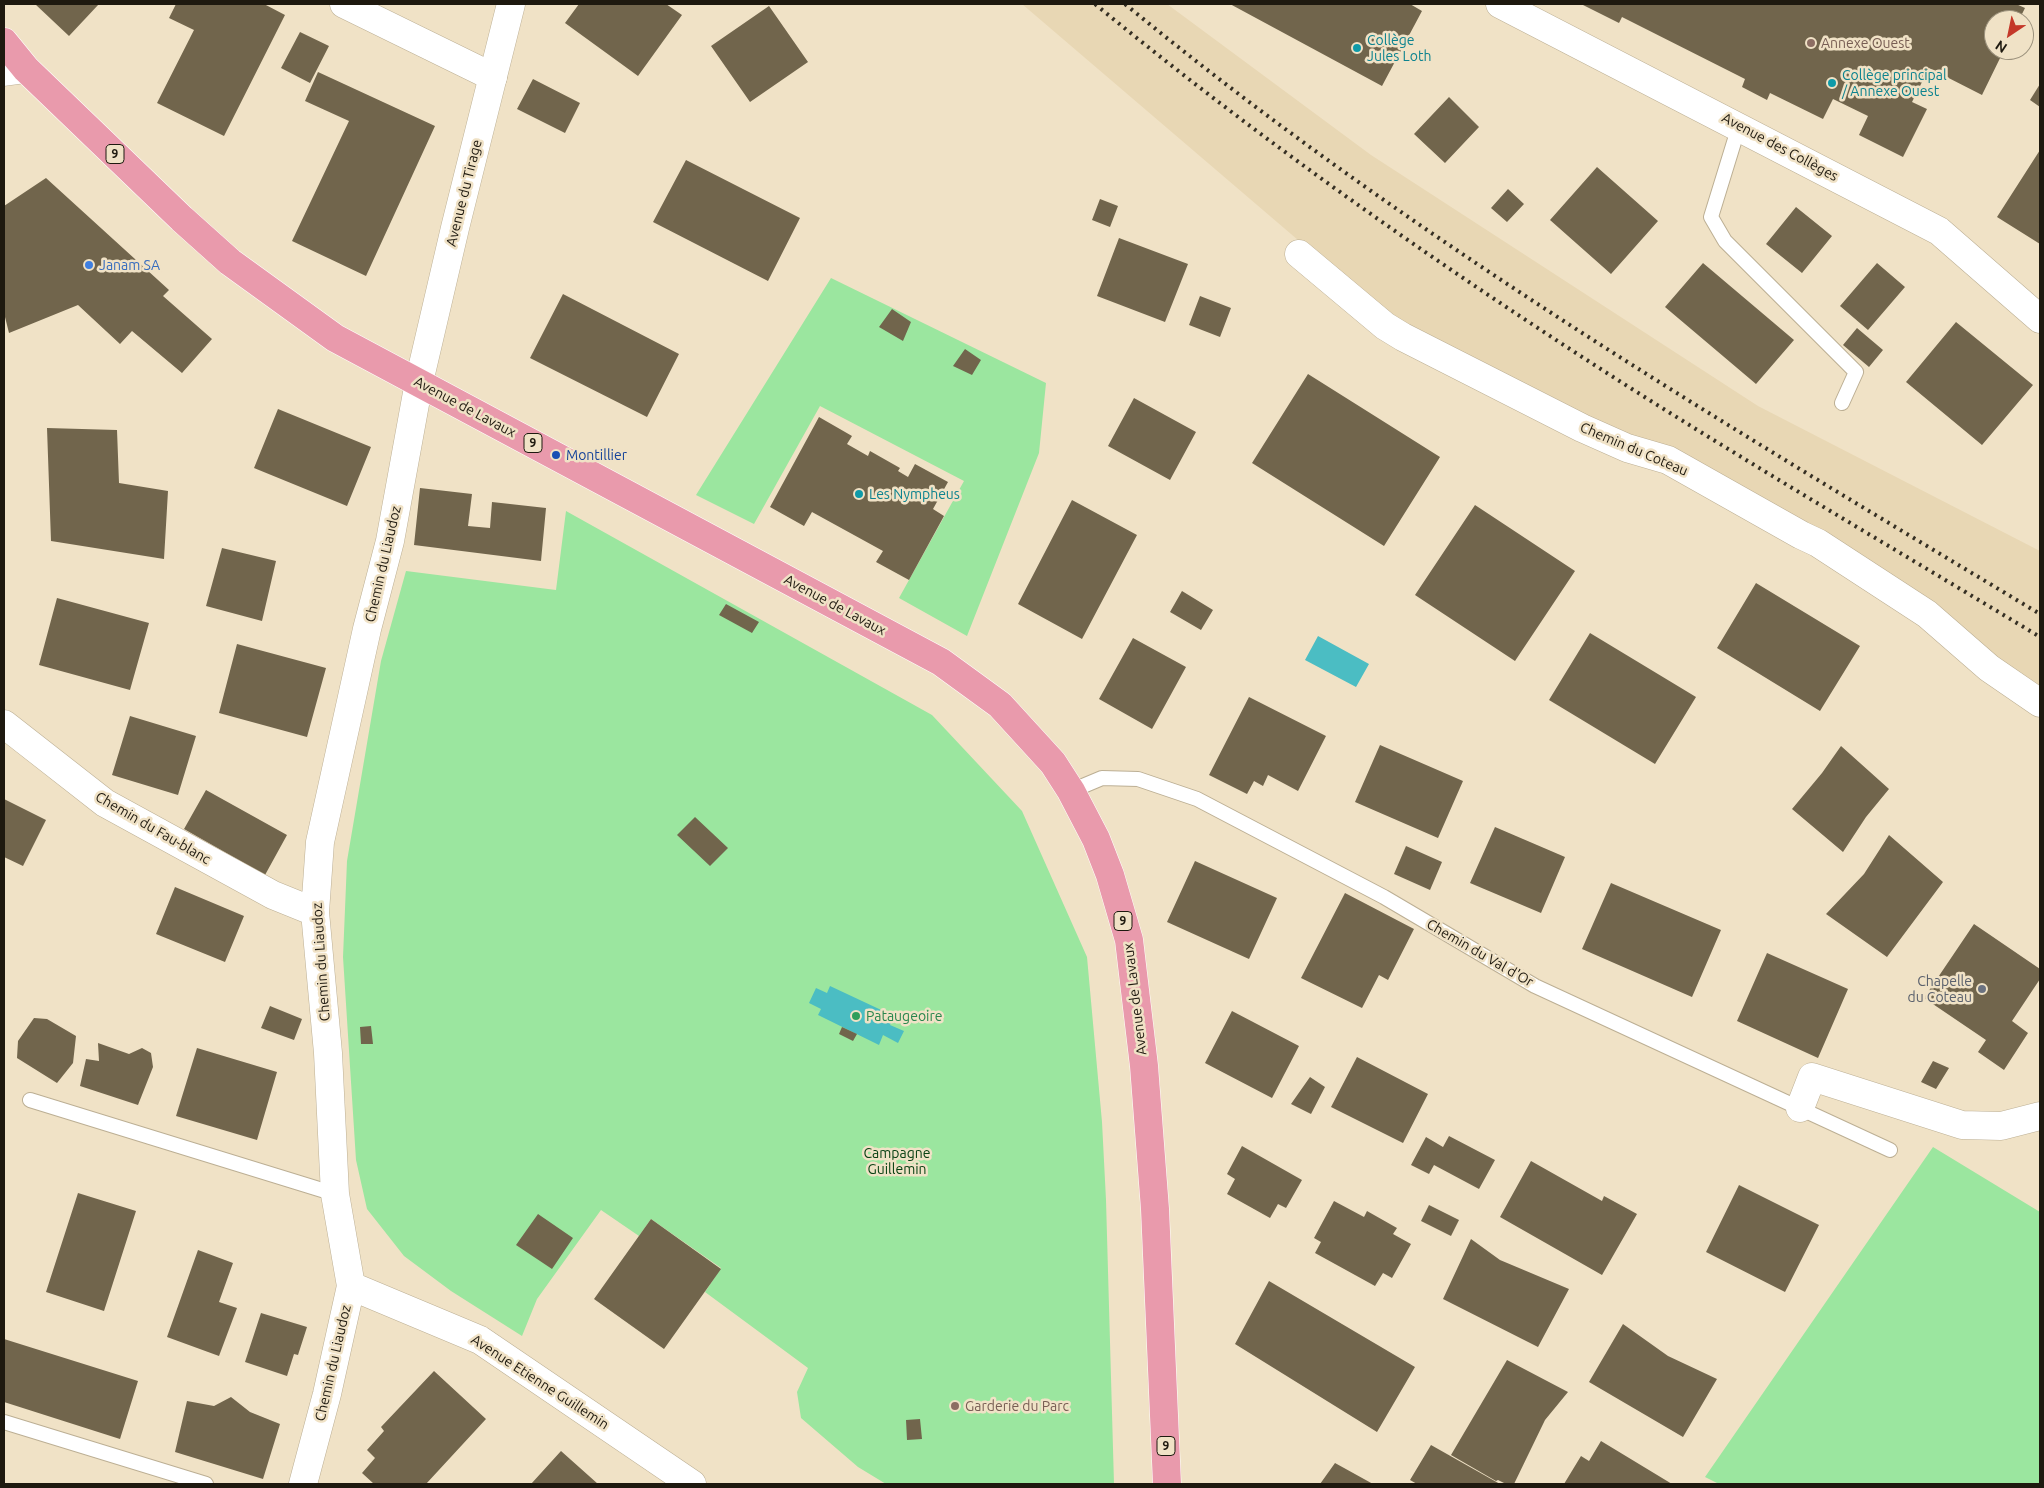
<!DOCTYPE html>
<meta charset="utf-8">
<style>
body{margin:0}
#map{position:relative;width:2044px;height:1488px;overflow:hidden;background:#f0e2c6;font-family:Ubuntu,sans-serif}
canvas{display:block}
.frame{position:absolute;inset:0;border:5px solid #1e190f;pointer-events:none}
.north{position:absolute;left:1984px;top:10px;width:50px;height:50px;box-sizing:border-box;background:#f0e2c6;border:1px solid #9c927d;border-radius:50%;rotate:214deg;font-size:14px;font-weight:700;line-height:20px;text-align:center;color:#1e190f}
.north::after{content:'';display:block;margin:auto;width:18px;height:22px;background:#c43829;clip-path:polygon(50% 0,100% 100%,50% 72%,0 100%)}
</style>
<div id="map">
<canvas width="2044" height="1488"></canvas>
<div class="frame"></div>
<div class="north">N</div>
</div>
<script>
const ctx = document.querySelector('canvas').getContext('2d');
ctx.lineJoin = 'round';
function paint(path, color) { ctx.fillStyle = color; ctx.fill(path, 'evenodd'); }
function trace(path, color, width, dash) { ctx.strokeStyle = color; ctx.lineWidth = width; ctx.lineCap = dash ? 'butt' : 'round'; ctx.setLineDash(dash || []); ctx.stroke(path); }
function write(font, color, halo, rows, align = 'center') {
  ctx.font = font + ' Ubuntu,sans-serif'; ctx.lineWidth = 5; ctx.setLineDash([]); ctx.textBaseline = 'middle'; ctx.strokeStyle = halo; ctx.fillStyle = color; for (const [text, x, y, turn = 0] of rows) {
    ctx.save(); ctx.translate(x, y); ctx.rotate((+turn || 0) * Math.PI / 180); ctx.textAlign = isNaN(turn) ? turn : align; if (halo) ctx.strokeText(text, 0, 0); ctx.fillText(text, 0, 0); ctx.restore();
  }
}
paint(new Path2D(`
 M 1022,4 L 1167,4 L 1371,155 L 1758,406 L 2040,551 L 2040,703 L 1818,543 L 1403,337 L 1305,246 Z`), '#e8d7b4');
paint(new Path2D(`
 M 831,278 L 1046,383 L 1039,453 L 967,636 L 899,598 L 964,481 L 820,406 L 754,524 L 696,495 Z
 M 566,511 L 932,715 L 1022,811 L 1087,957 L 1102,1122 L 1106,1200 L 1114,1484 L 886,1484 L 858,1467 L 801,1418 L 797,1392 L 808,1368 L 705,1292 L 721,1268 L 651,1219 L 639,1236 L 601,1210 L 537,1299 L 522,1336 L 451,1291 L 404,1256 L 367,1209 L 356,1160 L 343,957 L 347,861 L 381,661 L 406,571 L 556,590 Z
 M 1933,1147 L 2040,1212 L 2040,1484 L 1719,1484 L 1705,1477 Z`), '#9be69f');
paint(new Path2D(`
 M 1318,636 L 1369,664 L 1356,687 L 1305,660 Z
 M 830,986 L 894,1016 L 890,1025 L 904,1031 L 898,1043 L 883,1035 L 879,1045 L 818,1015 L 821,1009 L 809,1003 L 816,988 L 827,993 Z`), '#4bbdc3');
paint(new Path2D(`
 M 35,4 L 99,4 L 69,36 Z
 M 176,4 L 264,4 L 285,15 L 224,136 L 157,103 L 194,30 L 169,18 Z
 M 579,4 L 666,4 L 682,15 L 638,76 L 565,23 Z
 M 1230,4 L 1410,4 L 1422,11 L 1382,86 Z
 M 1581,4 L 2016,4 L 2025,8 L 2019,20 L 1994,20 L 1994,50 L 2004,50 L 1982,95 L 1929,68 L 1912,102 L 1927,109 L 1903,157 L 1859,135 L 1868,116 L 1833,99 L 1823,119 L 1770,93 L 1767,100 L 1742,87 L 1745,79 L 1622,17 L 1619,23 Z
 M 769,6 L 808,62 L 750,102 L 711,46 Z
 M 300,32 L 329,46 L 310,83 L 281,68 Z
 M 318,72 L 435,126 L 366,276 L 292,241 L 349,121 L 305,101 Z
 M 533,79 L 580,103 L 565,133 L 517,109 Z
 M 2040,84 L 2040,107 L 2030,100 Z
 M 1449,97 L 1479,127 L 1445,163 L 1414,134 Z
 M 2040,150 L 2040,244 L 1997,217 Z
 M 686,160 L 800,218 L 768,281 L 653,222 Z
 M 1597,167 L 1658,221 L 1611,274 L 1550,220 Z
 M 46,178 L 169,290 L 163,296 L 212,339 L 182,373 L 132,331 L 120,344 L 78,305 L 9,333 L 4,313 L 4,206 Z
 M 1508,189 L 1524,204 L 1507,222 L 1491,208 Z
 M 1100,199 L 1118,206 L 1110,227 L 1092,220 Z
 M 1796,207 L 1832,236 L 1802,273 L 1766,244 Z
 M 1119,238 L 1188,264 L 1165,322 L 1097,296 Z
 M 1703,263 L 1794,340 L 1756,384 L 1665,307 Z
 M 1877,263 L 1905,287 L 1868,330 L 1840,306 Z
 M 563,294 L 679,354 L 647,417 L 530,358 Z
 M 1200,296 L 1231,308 L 1220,337 L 1189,325 Z
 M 892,309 L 911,322 L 903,341 L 879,327 Z
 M 1956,322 L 2033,385 L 1982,445 L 1906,382 Z
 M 1857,328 L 1883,350 L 1869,367 L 1843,345 Z
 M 965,349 L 981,360 L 972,375 L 953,366 Z
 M 1308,374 L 1440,457 L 1384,546 L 1252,463 Z
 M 1134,398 L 1196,432 L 1170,480 L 1108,446 Z
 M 278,409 L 371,447 L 347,506 L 254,468 Z
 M 819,417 L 852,436 L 847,444 L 868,456 L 870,451 L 900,468 L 898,471 L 908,477 L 915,464 L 948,482 L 933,509 L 944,516 L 909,580 L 876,562 L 883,551 L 812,512 L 804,526 L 770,507 Z
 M 47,428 L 117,430 L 119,483 L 168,491 L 164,559 L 51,541 Z
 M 420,488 L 472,494 L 468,526 L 490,528 L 492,502 L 546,508 L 541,561 L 414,545 Z
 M 1072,500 L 1137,535 L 1082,639 L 1018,604 Z
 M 1475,505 L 1575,571 L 1515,661 L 1415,595 Z
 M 222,548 L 276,561 L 262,621 L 206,606 Z
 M 1756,583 L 1860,646 L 1820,711 L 1717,648 Z
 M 1182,591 L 1213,610 L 1201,630 L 1170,612 Z
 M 57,598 L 149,623 L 130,690 L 39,665 Z
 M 726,604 L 759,622 L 752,633 L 719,615 Z
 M 1590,633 L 1696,697 L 1655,764 L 1549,700 Z
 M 1133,638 L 1186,667 L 1152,729 L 1099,699 Z
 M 237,644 L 326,668 L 307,737 L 219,713 Z
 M 1249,697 L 1326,736 L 1298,791 L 1268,775 L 1263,786 L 1254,781 L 1247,794 L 1209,775 Z
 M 130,716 L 196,736 L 178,795 L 112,775 Z
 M 1380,745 L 1463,781 L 1438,838 L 1355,802 Z
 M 1841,746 L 1889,789 L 1866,817 L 1843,852 L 1792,809 L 1822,773 Z
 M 206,790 L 287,835 L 265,875 L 184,829 Z
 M 4,799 L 46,820 L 23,866 L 4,857 Z
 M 695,817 L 728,848 L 710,866 L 677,835 Z
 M 1495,827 L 1565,857 L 1541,913 L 1470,883 Z
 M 1889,835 L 1943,882 L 1887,957 L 1826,914 L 1864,874 Z
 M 1406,846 L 1442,862 L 1430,890 L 1394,874 Z
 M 1195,861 L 1277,898 L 1249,959 L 1167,922 Z
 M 1611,883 L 1721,930 L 1692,997 L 1582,949 Z
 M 175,887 L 244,916 L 225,962 L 156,934 Z
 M 1345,893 L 1414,929 L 1388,980 L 1379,975 L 1362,1008 L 1301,978 Z
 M 1974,924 L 2040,969 L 2040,979 L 2012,1021 L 2028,1033 L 2004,1070 L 1978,1052 L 1986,1040 L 1924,998 Z
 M 1767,953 L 1848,989 L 1818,1058 L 1737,1021 Z
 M 270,1006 L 302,1019 L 294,1040 L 261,1028 Z
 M 1232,1011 L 1299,1046 L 1272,1098 L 1205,1063 Z
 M 34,1018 L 47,1019 L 76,1036 L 73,1063 L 57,1083 L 17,1058 L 18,1041 Z
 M 371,1026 L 373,1044 L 361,1044 L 360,1027 Z
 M 842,1027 L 857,1034 L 853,1041 L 839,1034 Z
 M 98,1043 L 129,1054 L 142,1048 L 151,1053 L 153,1067 L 138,1105 L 80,1086 L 86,1059 L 99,1061 Z
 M 197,1048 L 277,1072 L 257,1140 L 176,1116 Z
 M 1357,1057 L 1428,1094 L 1403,1143 L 1331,1107 Z
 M 1933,1061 L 1949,1068 L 1936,1089 L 1921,1082 Z
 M 1310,1077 L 1325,1087 L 1311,1114 L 1291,1104 Z
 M 1449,1136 L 1495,1160 L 1479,1189 L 1434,1165 L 1429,1174 L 1411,1165 L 1426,1137 L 1443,1147 Z
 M 1242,1146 L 1302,1180 L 1286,1208 L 1278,1204 L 1270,1218 L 1227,1194 L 1235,1179 L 1227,1174 Z
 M 1531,1161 L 1602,1201 L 1604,1196 L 1637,1214 L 1602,1275 L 1500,1217 Z
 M 1739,1185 L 1819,1225 L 1785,1292 L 1706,1252 Z
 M 78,1193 L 136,1211 L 104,1311 L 46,1292 Z
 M 1334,1201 L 1364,1217 L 1367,1211 L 1397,1228 L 1393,1234 L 1411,1244 L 1392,1278 L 1383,1273 L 1375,1286 L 1315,1253 L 1321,1242 L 1314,1238 Z
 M 1429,1205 L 1459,1220 L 1451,1236 L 1421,1221 Z
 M 538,1214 L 573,1238 L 552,1269 L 516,1245 Z
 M 651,1219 L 721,1269 L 664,1349 L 594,1299 Z
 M 1471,1239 L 1500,1260 L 1569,1289 L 1538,1347 L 1443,1299 Z
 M 198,1250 L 233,1263 L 219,1302 L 237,1308 L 219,1356 L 167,1337 Z
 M 1269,1281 L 1415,1367 L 1377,1432 L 1235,1344 Z
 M 261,1313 L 307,1327 L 298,1355 L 294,1354 L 287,1376 L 245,1362 Z
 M 1623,1324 L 1668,1356 L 1717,1379 L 1683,1437 L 1589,1382 Z
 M 4,1339 L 138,1381 L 120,1439 L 4,1402 Z
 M 1507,1360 L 1568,1392 L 1545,1420 L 1514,1484 L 1506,1484 L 1498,1480 L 1496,1481 L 1451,1455 Z
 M 434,1371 L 486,1419 L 426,1484 L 374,1484 L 362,1473 L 375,1458 L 367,1450 L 384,1431 L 381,1427 Z
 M 231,1397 L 250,1412 L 280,1424 L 263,1479 L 175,1452 L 187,1401 L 214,1406 Z
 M 920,1419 L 922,1439 L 907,1440 L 906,1420 Z
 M 1601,1441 L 1672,1484 L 1564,1484 L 1581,1456 L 1589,1461 Z
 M 1431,1445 L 1500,1484 L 1417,1484 L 1410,1480 Z
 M 561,1451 L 598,1484 L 531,1484 Z
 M 1335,1463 L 1373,1484 L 1320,1484 Z`), '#71654c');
const lane = new Path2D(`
 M 1739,126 L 1711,217 L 1725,241 L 1856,372 L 1842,403
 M 1071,791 L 1102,778 L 1138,779 L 1197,799 L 1384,897 L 1535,986 L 1890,1150
 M 30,1100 L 335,1194
 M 4,1422 L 206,1484`);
const street = new Path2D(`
 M 344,4 L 493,77
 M 1500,4 L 1939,231 L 2040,319
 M 4,72 L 26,69
 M 1299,254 L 1385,326 L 1403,337 L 1582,428 L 1627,448 L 1668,460 L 1801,535 L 1818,543 L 1927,614 L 1989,668 L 2040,703
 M 4,724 L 105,803 L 273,895 L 315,912
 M 1800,1108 L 1812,1077 L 1962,1125 L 2001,1126 L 2040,1116
 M 351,1286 L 480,1340 L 692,1484
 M 303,1484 L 327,1394 L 351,1286 L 335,1194 L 328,1053 L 315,912 L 320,842 L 367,629 L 390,541 L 419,382`);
const secondary = new Path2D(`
 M 419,382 L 455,228 L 511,4`);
const primary = new Path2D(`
 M 4,42 L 26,69 L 182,219 L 230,262 L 335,338 L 941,662 L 1000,705 L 1053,763 L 1071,791 L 1096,839 L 1110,875 L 1129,940 L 1144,1066 L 1155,1209 L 1167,1484`);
trace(lane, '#bcaf94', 16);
trace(street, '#bcaf94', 29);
trace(secondary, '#bcaf94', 29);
trace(primary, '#fff', 29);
trace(lane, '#fff', 14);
trace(street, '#fff', 28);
trace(secondary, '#fff', 28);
trace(primary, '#e99aac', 28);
trace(new Path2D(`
 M 1095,4 C 1248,130 1410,245 1576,353 C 1728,452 1885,543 2040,637
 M 1125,4 C 1409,238 1726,425 2040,614`), '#352f23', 4, [2.5, 5]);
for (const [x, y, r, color] of [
 [1811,43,5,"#8d6e63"],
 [1357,48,5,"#0f9aa8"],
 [1832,83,5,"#0f9aa8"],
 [89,265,5,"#3f7fe0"],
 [556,455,5,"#1a4fb4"],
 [859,494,5,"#0f9aa8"],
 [1982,989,5,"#6b7280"],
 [856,1016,5,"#2e9e5b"],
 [955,1406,5,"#8d6e63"]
]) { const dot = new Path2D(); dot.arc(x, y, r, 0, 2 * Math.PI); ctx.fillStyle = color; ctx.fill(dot); trace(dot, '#f0e2c6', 2); }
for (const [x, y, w] of [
 [115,154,18],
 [533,443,18],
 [1123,921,18],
 [1166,1446,18]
]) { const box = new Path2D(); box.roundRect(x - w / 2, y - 9.5, w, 19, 4); ctx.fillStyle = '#f0e2c6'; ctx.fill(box); trace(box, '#1e190f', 1); }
write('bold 12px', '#1e190f', null, [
 ["9",115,154],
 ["9",533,443],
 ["9",1123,921],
 ["9",1166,1446]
]);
write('14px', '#0d838f', '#f0e2c6', [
 ["Collège",1367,40],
 ["Jules Loth",1367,56],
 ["Collège principal",1842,75],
 ["/ Annexe Ouest",1842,91],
 ["Les Nympheus",869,494]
], 'left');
write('14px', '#785e54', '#f0e2c6', [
 ["Annexe Ouest",1821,43],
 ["Garderie du Parc",965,1406]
], 'left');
write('14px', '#1e190f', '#f0e2c6', [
 ["Avenue des Collèges",1780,147,28],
 ["Avenue du Tirage",464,193,-76],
 ["Avenue de Lavaux",465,407,28],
 ["Chemin du Coteau",1634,449,23],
 ["Chemin du Liaudoz",383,564,-77],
 ["Avenue de Lavaux",835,605,28],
 ["Chemin du Fau-blanc",153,828,30],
 ["Chemin du Val d'Or",1480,953,30],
 ["Chemin du Liaudoz",321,962,-94],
 ["Avenue de Lavaux",1135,999,-97],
 ["Chemin du Liaudoz",333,1363,-77],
 ["Avenue Etienne Guillemin",540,1382,33]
]);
write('14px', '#366cbe', '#f0e2c6', [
 ["Janam SA",99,265]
], 'left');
write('14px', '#164399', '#f0e2c6', [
 ["Montillier",566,455]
], 'left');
write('14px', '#5b616d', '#f0e2c6', [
 ["Chapelle",1972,981],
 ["du Coteau",1972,997]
], 'right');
write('14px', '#27864d', '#f0e2c6', [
 ["Pataugeoire",866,1016]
], 'left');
write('14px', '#084113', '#f0e2c6', [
 ["Campagne",897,1153],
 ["Guillemin",897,1169]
]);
</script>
